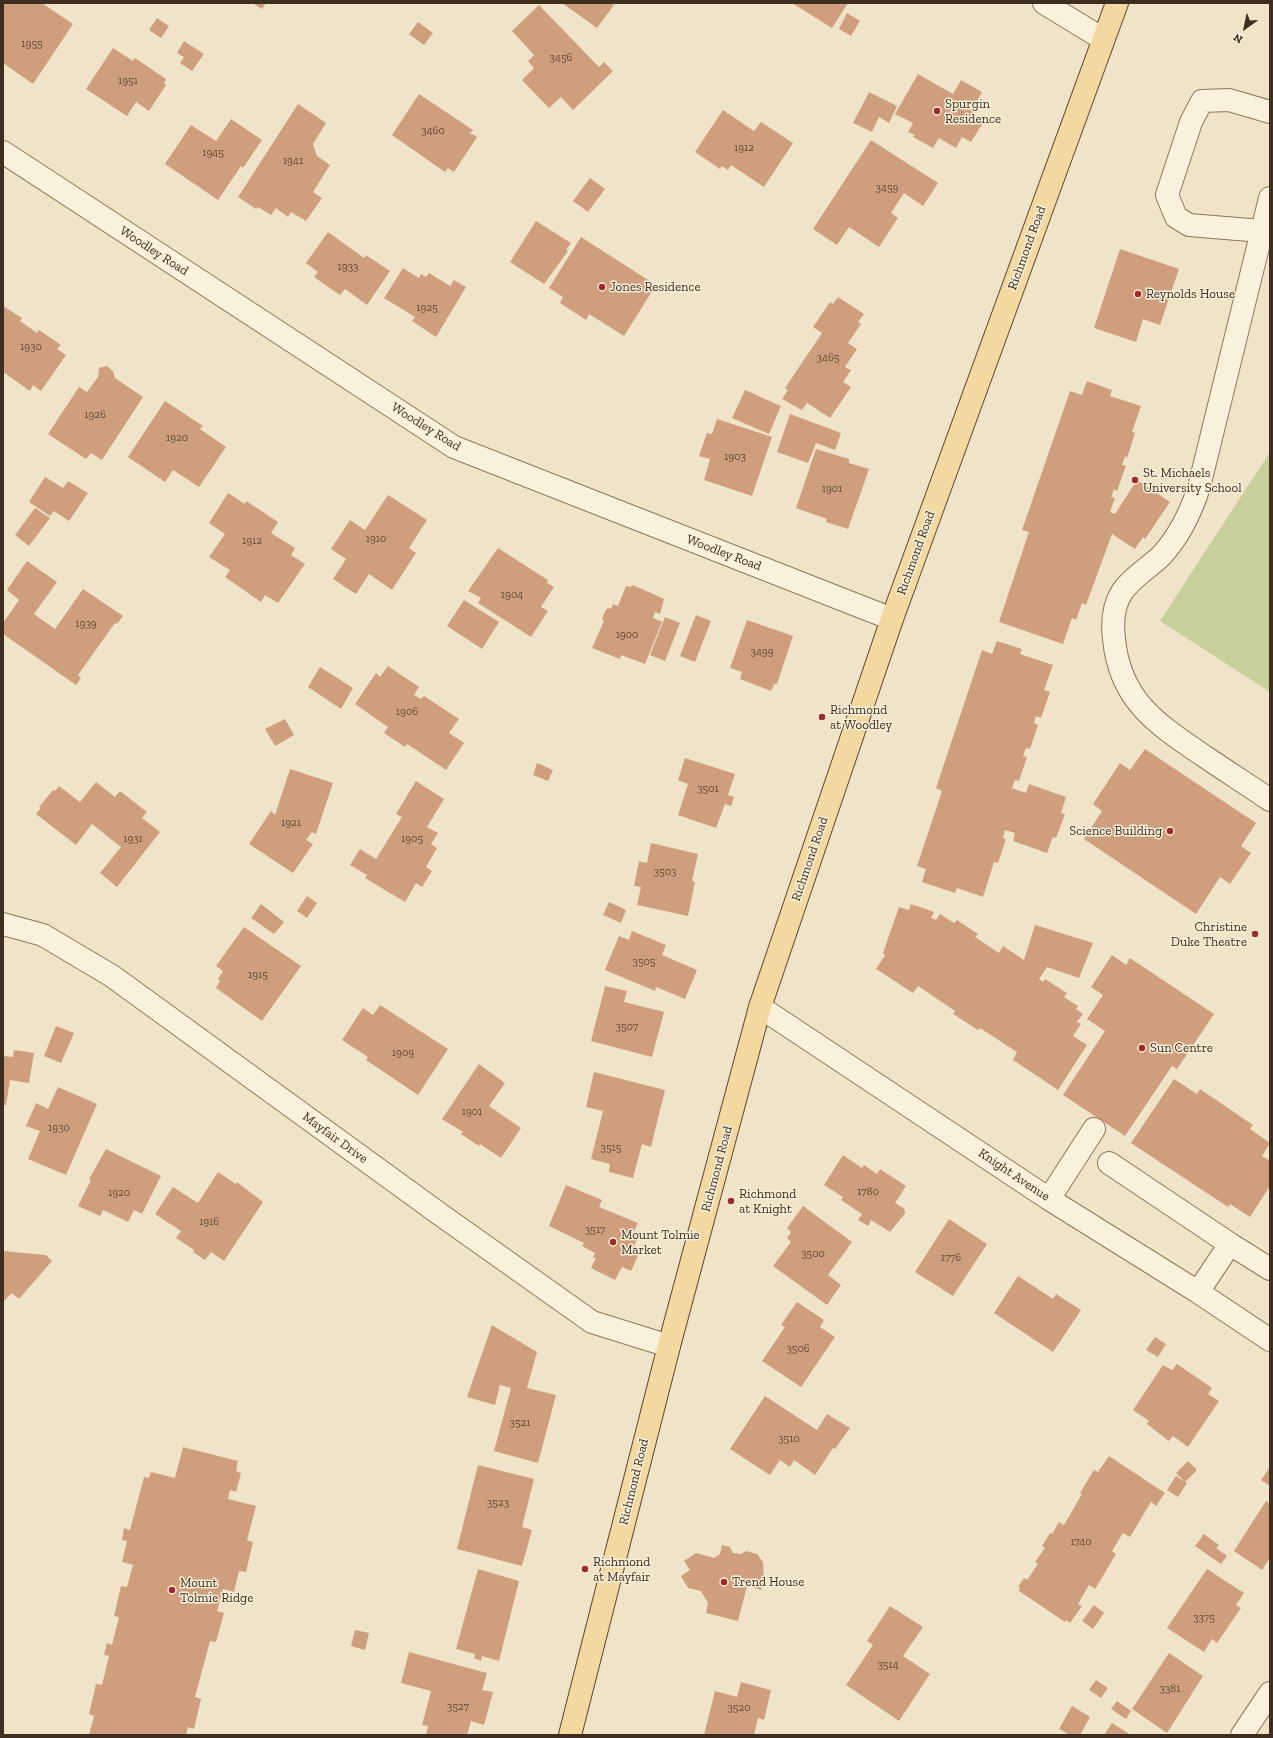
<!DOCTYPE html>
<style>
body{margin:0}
#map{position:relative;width:1273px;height:1738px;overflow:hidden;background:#f0e4c8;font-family:"Zilla Slab",serif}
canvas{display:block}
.frame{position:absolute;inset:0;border:4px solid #3d2e20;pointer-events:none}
.north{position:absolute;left:1225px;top:8px;width:40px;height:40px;-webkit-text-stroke:3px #f7eed8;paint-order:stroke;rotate:213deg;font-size:11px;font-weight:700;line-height:16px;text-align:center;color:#3d2e20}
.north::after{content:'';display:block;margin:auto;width:14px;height:18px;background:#3d2e20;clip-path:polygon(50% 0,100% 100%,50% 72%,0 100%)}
</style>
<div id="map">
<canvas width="1273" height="1738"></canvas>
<div class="frame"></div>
<div class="north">N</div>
</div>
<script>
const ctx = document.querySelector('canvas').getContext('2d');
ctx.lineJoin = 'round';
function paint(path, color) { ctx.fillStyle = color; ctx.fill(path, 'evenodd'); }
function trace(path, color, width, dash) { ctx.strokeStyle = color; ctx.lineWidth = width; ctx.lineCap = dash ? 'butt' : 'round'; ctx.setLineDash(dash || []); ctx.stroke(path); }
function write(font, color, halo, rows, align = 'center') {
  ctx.font = font + ' "Zilla Slab",serif'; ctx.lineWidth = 3; ctx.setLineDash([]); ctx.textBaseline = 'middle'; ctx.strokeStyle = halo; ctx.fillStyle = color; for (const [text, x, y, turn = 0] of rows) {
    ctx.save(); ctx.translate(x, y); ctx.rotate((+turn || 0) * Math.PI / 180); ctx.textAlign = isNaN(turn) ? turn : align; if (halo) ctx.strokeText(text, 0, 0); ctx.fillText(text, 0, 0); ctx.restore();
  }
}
paint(new Path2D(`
 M 1270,452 L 1270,692 L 1160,621 Z`), '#c9cf9b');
paint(new Path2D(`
 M 3,3 L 42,3 L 73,24 L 33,84 L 3,63 Z
 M 252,3 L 266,3 L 262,9 Z
 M 562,3 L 610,3 L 614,5 L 597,28 Z
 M 792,3 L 848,3 L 832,28 Z
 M 539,5 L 599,67 L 604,62 L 613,71 L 573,110 L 561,97 L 549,108 L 522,80 L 534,68 L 528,61 L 534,55 L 512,31 Z
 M 847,13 L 860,21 L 851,36 L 839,29 Z
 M 157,18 L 169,26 L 161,38 L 149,30 Z
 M 418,22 L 433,33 L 424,45 L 409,34 Z
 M 184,41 L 204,54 L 192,71 L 180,63 L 184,57 L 177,53 Z
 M 113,48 L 133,61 L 135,58 L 166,79 L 164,83 L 166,85 L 149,111 L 136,102 L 127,116 L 86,89 Z
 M 918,74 L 953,94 L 961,80 L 982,92 L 974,106 L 978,108 L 973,117 L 983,123 L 971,142 L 962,137 L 956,148 L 939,138 L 933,148 L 913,137 L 915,135 L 908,132 L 913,123 L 895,114 Z
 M 869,92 L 897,106 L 889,123 L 879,117 L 872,132 L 853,123 Z
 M 419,94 L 473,130 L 470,133 L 477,137 L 454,172 L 448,168 L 445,172 L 392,135 Z
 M 298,104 L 326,123 L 313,144 L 317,156 L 330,165 L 313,192 L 322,198 L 306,221 L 291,212 L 288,217 L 276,208 L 271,215 L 258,207 L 256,209 L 238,197 Z
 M 723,110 L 754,131 L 761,122 L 793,143 L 764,187 L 731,165 L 728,170 L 722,166 L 720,169 L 695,152 Z
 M 231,119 L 262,140 L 243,168 L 241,166 L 218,200 L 165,164 L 191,125 L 216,141 Z
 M 871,140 L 938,183 L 923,206 L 904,193 L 891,213 L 898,218 L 879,247 L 849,227 L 837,245 L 813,229 Z
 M 590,178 L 605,189 L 588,212 L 573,201 Z
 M 536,221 L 571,243 L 566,250 L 568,251 L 544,284 L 510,262 Z
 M 328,232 L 364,258 L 366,255 L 390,271 L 367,305 L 345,289 L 340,295 L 314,277 L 318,272 L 306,263 Z
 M 581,237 L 656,285 L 624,336 L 589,314 L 586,320 L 560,303 L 563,297 L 549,288 Z
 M 1120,249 L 1179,269 L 1160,325 L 1143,319 L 1136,342 L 1094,328 Z
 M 403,268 L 419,278 L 421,274 L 426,277 L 429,273 L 450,286 L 454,280 L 466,287 L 436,337 L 412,321 L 415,317 L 384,298 Z
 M 838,297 L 864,314 L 858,322 L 861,324 L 848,343 L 857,349 L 845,367 L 851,370 L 843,382 L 851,387 L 830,418 L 807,403 L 802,410 L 782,399 L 788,390 L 785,388 L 822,333 L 813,327 L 830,302 L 833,304 Z
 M 3,306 L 22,318 L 20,321 L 37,333 L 39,330 L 61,345 L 57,349 L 66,355 L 41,391 L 33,385 L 30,391 L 3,372 Z
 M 107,366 L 113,371 L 115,378 L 143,397 L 102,460 L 91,453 L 86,459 L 48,434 L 79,387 L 87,392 L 98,377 L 99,368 Z
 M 1087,381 L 1112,390 L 1110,396 L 1141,406 L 1132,432 L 1135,433 L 1127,458 L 1125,456 L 1122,465 L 1126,466 L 1117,491 L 1114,489 L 1111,497 L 1115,498 L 1110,512 L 1115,514 L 1137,480 L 1170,502 L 1145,539 L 1143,537 L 1135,549 L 1112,534 L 1086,605 L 1082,603 L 1076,620 L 1072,618 L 1063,644 L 999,622 L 1029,532 L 1022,530 L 1070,391 L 1082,395 Z
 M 745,390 L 781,406 L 769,434 L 732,418 Z
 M 165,401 L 203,426 L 200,429 L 226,447 L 199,487 L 173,470 L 165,482 L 128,457 Z
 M 790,414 L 841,433 L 835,450 L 816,443 L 808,463 L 777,452 Z
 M 717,419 L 772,437 L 752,496 L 704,480 L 710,459 L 699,456 L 707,433 L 712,434 Z
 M 816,449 L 849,459 L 849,463 L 869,469 L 848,529 L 826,522 L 827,519 L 796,508 Z
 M 45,477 L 63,488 L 68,481 L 88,493 L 69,521 L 54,511 L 50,516 L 29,502 Z
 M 228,493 L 245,504 L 246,501 L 278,522 L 271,533 L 295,548 L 291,555 L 305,564 L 278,603 L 265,595 L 261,602 L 225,577 L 230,570 L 209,557 L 225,534 L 209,523 Z
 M 388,495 L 427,520 L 409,548 L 416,553 L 392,590 L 369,574 L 356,594 L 333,579 L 346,559 L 331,549 L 350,520 L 365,530 Z
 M 35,508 L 50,518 L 29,546 L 15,535 Z
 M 498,548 L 548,580 L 547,583 L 554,587 L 541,607 L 548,611 L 531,637 L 478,603 L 481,598 L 468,591 Z
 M 27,561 L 57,582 L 34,614 L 55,629 L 83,589 L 123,616 L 117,624 L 115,623 L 78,675 L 81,678 L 76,685 L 3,634 L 3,623 L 19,600 L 7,590 Z
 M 633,585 L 664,599 L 660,614 L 655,612 L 653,618 L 662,622 L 645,664 L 621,655 L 620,659 L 592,648 L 604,621 L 602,619 L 605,611 L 608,608 L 611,609 L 613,604 L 618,606 L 626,586 L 630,587 Z
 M 464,600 L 499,622 L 482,649 L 447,626 Z
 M 696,615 L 711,621 L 695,662 L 680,656 Z
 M 665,617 L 680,623 L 665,661 L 650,655 Z
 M 747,620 L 793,636 L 777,684 L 774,684 L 771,691 L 740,679 L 742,672 L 730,668 Z
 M 997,641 L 1022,649 L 1020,654 L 1053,665 L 1044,690 L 1050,692 L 1041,718 L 1036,716 L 1034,723 L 1038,725 L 1030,749 L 1026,748 L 1023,756 L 1027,757 L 1019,781 L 1015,780 L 1012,788 L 1026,793 L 1029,784 L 1066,797 L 1061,813 L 1065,814 L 1056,838 L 1053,837 L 1047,853 L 1013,841 L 1015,833 L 1005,830 L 1003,838 L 1006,839 L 998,863 L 994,862 L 983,897 L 957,888 L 955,893 L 922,882 L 926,869 L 917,866 L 942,791 L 936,788 L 982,650 L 992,654 Z
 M 388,666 L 419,687 L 414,695 L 421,699 L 424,696 L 459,719 L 449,733 L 464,743 L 446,770 L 407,744 L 405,747 L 384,733 L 388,727 L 355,704 L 376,673 L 380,677 Z
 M 320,667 L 353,688 L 341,709 L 308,687 Z
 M 285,719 L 294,735 L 275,746 L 265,729 Z
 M 1145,749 L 1256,823 L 1241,846 L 1251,853 L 1230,884 L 1220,877 L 1196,914 L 1084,839 L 1102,811 L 1093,804 L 1120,763 L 1130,770 Z
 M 685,758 L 735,774 L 728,795 L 734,797 L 731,806 L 725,804 L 716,828 L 678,815 L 688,784 L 678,780 Z
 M 537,763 L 553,770 L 548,781 L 533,775 Z
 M 290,769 L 333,783 L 316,834 L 312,832 L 306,840 L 313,844 L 293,873 L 249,844 L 271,811 L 275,815 Z
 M 416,781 L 444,799 L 427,827 L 438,833 L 431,844 L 437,848 L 426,867 L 432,871 L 422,887 L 416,883 L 405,902 L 365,878 L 367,875 L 350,865 L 360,849 L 376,859 L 402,817 L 396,814 Z
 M 96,782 L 115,797 L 120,791 L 147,812 L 142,818 L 160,832 L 117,887 L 100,873 L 121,847 L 92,824 L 76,845 L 36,814 L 41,808 L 39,807 L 53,790 L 55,791 L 59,786 L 80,802 Z
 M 651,843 L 698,854 L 692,881 L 695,882 L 688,916 L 637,905 L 641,887 L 634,886 L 639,861 L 647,863 Z
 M 307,896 L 317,903 L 307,918 L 297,911 Z
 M 609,902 L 626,910 L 621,923 L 603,915 Z
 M 261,904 L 284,922 L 274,934 L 251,918 Z
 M 911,904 L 934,912 L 931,918 L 936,920 L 940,914 L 954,923 L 957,920 L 978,934 L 975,937 L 999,953 L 1003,946 L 1024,960 L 1035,925 L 1093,943 L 1079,978 L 1047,967 L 1039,979 L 1043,982 L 1045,979 L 1067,993 L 1064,997 L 1078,1006 L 1076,1009 L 1083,1014 L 1077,1022 L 1081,1024 L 1073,1036 L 1087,1045 L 1058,1090 L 1013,1060 L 1017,1052 L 980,1028 L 978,1030 L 953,1014 L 955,1011 L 918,986 L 913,993 L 876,969 L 885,955 L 883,953 L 899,907 L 909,910 Z
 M 244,927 L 301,966 L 262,1021 L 216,988 L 220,981 L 218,979 L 223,971 L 216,966 Z
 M 632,931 L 666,945 L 662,955 L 697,970 L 685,999 L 656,987 L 655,991 L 605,970 L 619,936 L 629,940 Z
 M 1112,955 L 1126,965 L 1130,958 L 1214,1014 L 1177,1069 L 1172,1066 L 1125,1136 L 1063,1095 L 1105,1031 L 1087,1019 L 1103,995 L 1091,987 Z
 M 605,986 L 627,991 L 624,1002 L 664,1012 L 652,1057 L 591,1041 Z
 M 380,1005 L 448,1049 L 418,1095 L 366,1060 L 368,1057 L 342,1040 L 363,1008 L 373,1015 Z
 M 56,1026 L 74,1033 L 61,1063 L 44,1056 Z
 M 14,1050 L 34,1053 L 29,1083 L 10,1080 L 6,1105 L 3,1105 L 3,1056 L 13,1057 Z
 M 479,1064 L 505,1083 L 489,1106 L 521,1128 L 501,1158 L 480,1144 L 479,1146 L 461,1134 L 463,1132 L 442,1119 Z
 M 594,1072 L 665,1090 L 651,1147 L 642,1144 L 633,1178 L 609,1172 L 610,1164 L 591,1159 L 603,1111 L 586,1107 Z
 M 1174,1079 L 1197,1094 L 1200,1089 L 1253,1125 L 1250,1129 L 1270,1143 L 1262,1156 L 1270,1161 L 1270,1186 L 1250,1217 L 1230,1204 L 1228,1207 L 1131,1143 Z
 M 58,1087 L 97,1104 L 66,1175 L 28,1159 L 40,1131 L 26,1126 L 36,1103 L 48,1109 Z
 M 106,1149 L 161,1176 L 142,1214 L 134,1210 L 128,1222 L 103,1210 L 100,1216 L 78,1206 L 91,1180 L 89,1179 Z
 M 843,1155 L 862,1168 L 864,1165 L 877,1174 L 880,1169 L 906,1186 L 895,1203 L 905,1209 L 904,1211 L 906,1212 L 890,1232 L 871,1220 L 868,1226 L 858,1220 L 862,1214 L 841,1200 L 843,1197 L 824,1185 Z
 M 218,1172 L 236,1184 L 237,1182 L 263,1202 L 224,1261 L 211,1252 L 205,1260 L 193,1252 L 194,1250 L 176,1238 L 181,1231 L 155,1214 L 173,1187 L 198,1203 Z
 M 566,1185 L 602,1200 L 599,1207 L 638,1223 L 633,1233 L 639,1236 L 634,1246 L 641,1249 L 631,1271 L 622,1267 L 615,1280 L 591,1268 L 596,1258 L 593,1257 L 595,1253 L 582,1246 L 584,1243 L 549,1226 Z
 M 803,1206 L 852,1242 L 828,1275 L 841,1285 L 827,1305 L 773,1266 L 791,1242 L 787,1238 L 791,1232 L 787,1228 Z
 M 949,1219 L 987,1244 L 953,1296 L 915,1272 Z
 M 3,1251 L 46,1255 L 52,1261 L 19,1299 L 12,1293 L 3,1302 Z
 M 1018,1276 L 1053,1299 L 1056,1294 L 1081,1310 L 1053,1352 L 994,1313 Z
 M 797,1302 L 824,1320 L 820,1327 L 835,1337 L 801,1387 L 762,1361 L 785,1327 L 781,1325 Z
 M 492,1325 L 537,1352 L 527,1388 L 556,1395 L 538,1463 L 494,1451 L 511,1388 L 500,1385 L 495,1405 L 467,1397 Z
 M 1155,1337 L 1166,1344 L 1158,1357 L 1146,1350 Z
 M 1177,1364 L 1212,1388 L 1208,1394 L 1219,1401 L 1188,1447 L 1173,1436 L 1169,1441 L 1147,1424 L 1149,1421 L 1133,1410 L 1163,1365 L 1172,1370 Z
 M 765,1396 L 817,1430 L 827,1414 L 850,1428 L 835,1449 L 833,1448 L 815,1475 L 794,1460 L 790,1467 L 780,1460 L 770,1475 L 730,1449 Z
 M 183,1447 L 238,1461 L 236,1471 L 241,1473 L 236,1492 L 230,1490 L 228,1499 L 256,1506 L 247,1540 L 253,1542 L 246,1572 L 239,1571 L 234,1592 L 223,1589 L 217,1611 L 224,1613 L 216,1642 L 210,1641 L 195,1697 L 201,1699 L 194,1729 L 188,1727 L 186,1735 L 89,1735 L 94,1716 L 89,1714 L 96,1684 L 102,1685 L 109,1656 L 104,1655 L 107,1643 L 112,1645 L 119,1617 L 114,1616 L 121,1586 L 127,1587 L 133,1565 L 122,1562 L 127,1541 L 122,1540 L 124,1528 L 130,1530 L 144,1477 L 149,1478 L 151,1472 L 175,1478 Z
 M 1109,1456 L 1165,1493 L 1156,1506 L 1151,1502 L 1130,1537 L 1123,1533 L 1112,1551 L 1116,1554 L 1106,1571 L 1095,1589 L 1089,1585 L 1078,1604 L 1082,1606 L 1070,1623 L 1066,1620 L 1065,1622 L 1019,1591 L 1020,1588 L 1018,1587 L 1024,1578 L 1027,1580 L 1038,1564 L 1035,1562 L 1045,1548 L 1042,1546 L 1050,1533 L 1052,1534 L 1059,1522 L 1064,1525 L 1082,1494 L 1080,1493 L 1094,1470 L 1098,1472 Z
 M 1188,1461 L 1197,1470 L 1185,1482 L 1187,1483 L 1178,1497 L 1167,1490 L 1176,1476 L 1185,1482 L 1176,1473 Z
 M 478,1465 L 534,1479 L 522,1527 L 532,1530 L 522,1566 L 457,1549 Z
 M 1270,1467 L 1270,1486 L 1261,1480 Z
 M 1266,1501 L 1270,1504 L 1270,1558 L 1262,1570 L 1234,1551 Z
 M 1204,1534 L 1219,1545 L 1216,1548 L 1227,1556 L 1221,1564 L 1195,1546 Z
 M 722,1545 L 730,1547 L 733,1553 L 741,1554 L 746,1551 L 757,1554 L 763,1562 L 764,1579 L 761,1590 L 747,1586 L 738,1621 L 706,1613 L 708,1603 L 701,1591 L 688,1588 L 681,1576 L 690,1570 L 684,1561 L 696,1553 L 714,1558 L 720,1554 Z
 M 478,1569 L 519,1581 L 499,1661 L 482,1656 L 481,1661 L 474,1658 L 475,1654 L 456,1649 Z
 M 1207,1569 L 1244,1593 L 1236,1605 L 1241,1608 L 1217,1643 L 1212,1639 L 1204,1652 L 1167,1628 Z
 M 1094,1605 L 1104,1613 L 1093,1629 L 1082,1621 Z
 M 890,1606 L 923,1627 L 903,1656 L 930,1674 L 899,1721 L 846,1685 L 873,1645 L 867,1641 Z
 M 355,1630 L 369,1633 L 365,1650 L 351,1646 Z
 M 409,1652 L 487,1673 L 482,1690 L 493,1692 L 484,1725 L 471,1721 L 467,1735 L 426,1735 L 428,1726 L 422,1725 L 431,1691 L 401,1683 Z
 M 1169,1653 L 1203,1676 L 1167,1733 L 1132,1709 Z
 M 1096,1680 L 1108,1688 L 1101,1698 L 1089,1690 Z
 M 741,1682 L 771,1690 L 764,1720 L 758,1718 L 754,1735 L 704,1735 L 715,1691 L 737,1697 Z
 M 1117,1701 L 1131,1711 L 1126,1719 L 1111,1709 Z
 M 1072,1706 L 1090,1717 L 1080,1735 L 1070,1735 L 1059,1729 Z
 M 1112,1723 L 1131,1735 L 1104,1735 Z`), '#cf9f7d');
const minor = new Path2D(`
 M 1044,3 L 1103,39
 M 3,152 L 454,447 L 892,619
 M 1270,198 L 1199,487 C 1191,512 1180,535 1162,555 C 1149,568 1132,577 1122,592 C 1113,606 1112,623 1114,639 C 1120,701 1157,724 1204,756 C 1226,771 1248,785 1270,800
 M 1262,231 L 1189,225 L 1176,217 L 1167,195 L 1191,122 L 1202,101 L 1229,100 L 1270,112
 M 3,924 L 43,935 L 112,976 L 441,1215 L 592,1322 L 669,1346
 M 760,1007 L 1049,1199 L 1198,1292 L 1270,1340
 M 1109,1163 L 1230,1244
 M 1049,1199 L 1094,1129
 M 1198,1292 L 1230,1244 L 1270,1269
 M 1242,1735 L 1270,1693`);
const major = new Path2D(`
 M 570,1735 L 669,1346 L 760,1007 L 892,619 L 1117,3`);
trace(minor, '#8d765c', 24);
trace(major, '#5b4430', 24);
trace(minor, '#faf1dc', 22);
trace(major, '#f3d9a0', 22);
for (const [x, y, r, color] of [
 [937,111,4,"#9e2a2b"],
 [602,287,4,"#9e2a2b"],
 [1138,294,4,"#9e2a2b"],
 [1135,480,4,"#9e2a2b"],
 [822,717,4,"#9e2a2b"],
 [1170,831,4,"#9e2a2b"],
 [1255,934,4,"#9e2a2b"],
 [1142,1048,4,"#9e2a2b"],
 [731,1201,4,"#9e2a2b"],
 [613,1242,4,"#9e2a2b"],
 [585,1569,4,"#9e2a2b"],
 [724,1582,4,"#9e2a2b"],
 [172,1590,4,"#9e2a2b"]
]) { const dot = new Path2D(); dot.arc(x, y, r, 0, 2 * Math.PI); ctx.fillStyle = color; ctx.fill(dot); trace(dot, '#f7eed8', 1.5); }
write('11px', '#624a37', null, [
 ["1955",32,44],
 ["3456",561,58],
 ["1951",128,81],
 ["3460",433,131],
 ["1912",744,148],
 ["1945",213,153],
 ["1941",293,161],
 ["3459",887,188],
 ["1933",348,267],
 ["1925",427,308],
 ["1930",31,347],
 ["3465",828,358],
 ["1926",95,415],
 ["1920",177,438],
 ["1903",735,457],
 ["1901",832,489],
 ["1910",376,539],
 ["1912",252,541],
 ["1904",512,595],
 ["1939",86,624],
 ["1900",627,635],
 ["3499",762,652],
 ["1906",407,712],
 ["3501",708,789],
 ["1921",291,823],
 ["1931",133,839],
 ["1905",412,839],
 ["3503",665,872],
 ["3505",644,962],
 ["1915",258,975],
 ["3507",627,1027],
 ["1909",403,1053],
 ["1901",472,1112],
 ["1930",59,1128],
 ["3515",611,1148],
 ["1780",868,1192],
 ["1920",119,1193],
 ["1916",209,1222],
 ["3517",595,1230],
 ["3500",813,1254],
 ["1776",951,1258],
 ["3506",798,1349],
 ["3521",520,1423],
 ["3510",789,1439],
 ["3523",498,1503],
 ["1740",1081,1542],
 ["3375",1204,1618],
 ["3514",888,1665],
 ["3381",1170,1689],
 ["3527",458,1707],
 ["3520",739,1708]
]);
write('13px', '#3d2e20', '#f7eed8', [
 ["Spurgin",945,104],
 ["Residence",945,119],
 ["Jones Residence",610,287],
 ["Reynolds House",1146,294],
 ["St. Michaels",1143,473],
 ["University School",1143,488],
 ["Richmond",830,710],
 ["at Woodley",830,725],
 ["Science Building",1162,831,"right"],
 ["Christine",1247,927,"right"],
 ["Duke Theatre",1247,942,"right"],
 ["Sun Centre",1150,1048],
 ["Richmond",739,1194],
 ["at Knight",739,1209],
 ["Mount Tolmie",621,1235],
 ["Market",621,1250],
 ["Richmond",593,1562],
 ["at Mayfair",593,1577],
 ["Trend House",732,1582],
 ["Mount",180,1583],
 ["Tolmie Ridge",180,1598]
], 'left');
write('13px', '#3d2e20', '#f7eed8', [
 ["Richmond Road",1027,248,-70],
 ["Woodley Road",154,251,33],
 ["Woodley Road",426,427,32],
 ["Woodley Road",724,553,21],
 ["Richmond Road",916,553,-70],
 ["Richmond Road",810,859,-71],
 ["Mayfair Drive",335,1138,36],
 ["Richmond Road",717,1169,-75],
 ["Knight Avenue",1014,1175,34],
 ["Richmond Road",634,1482,-76]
]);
</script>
